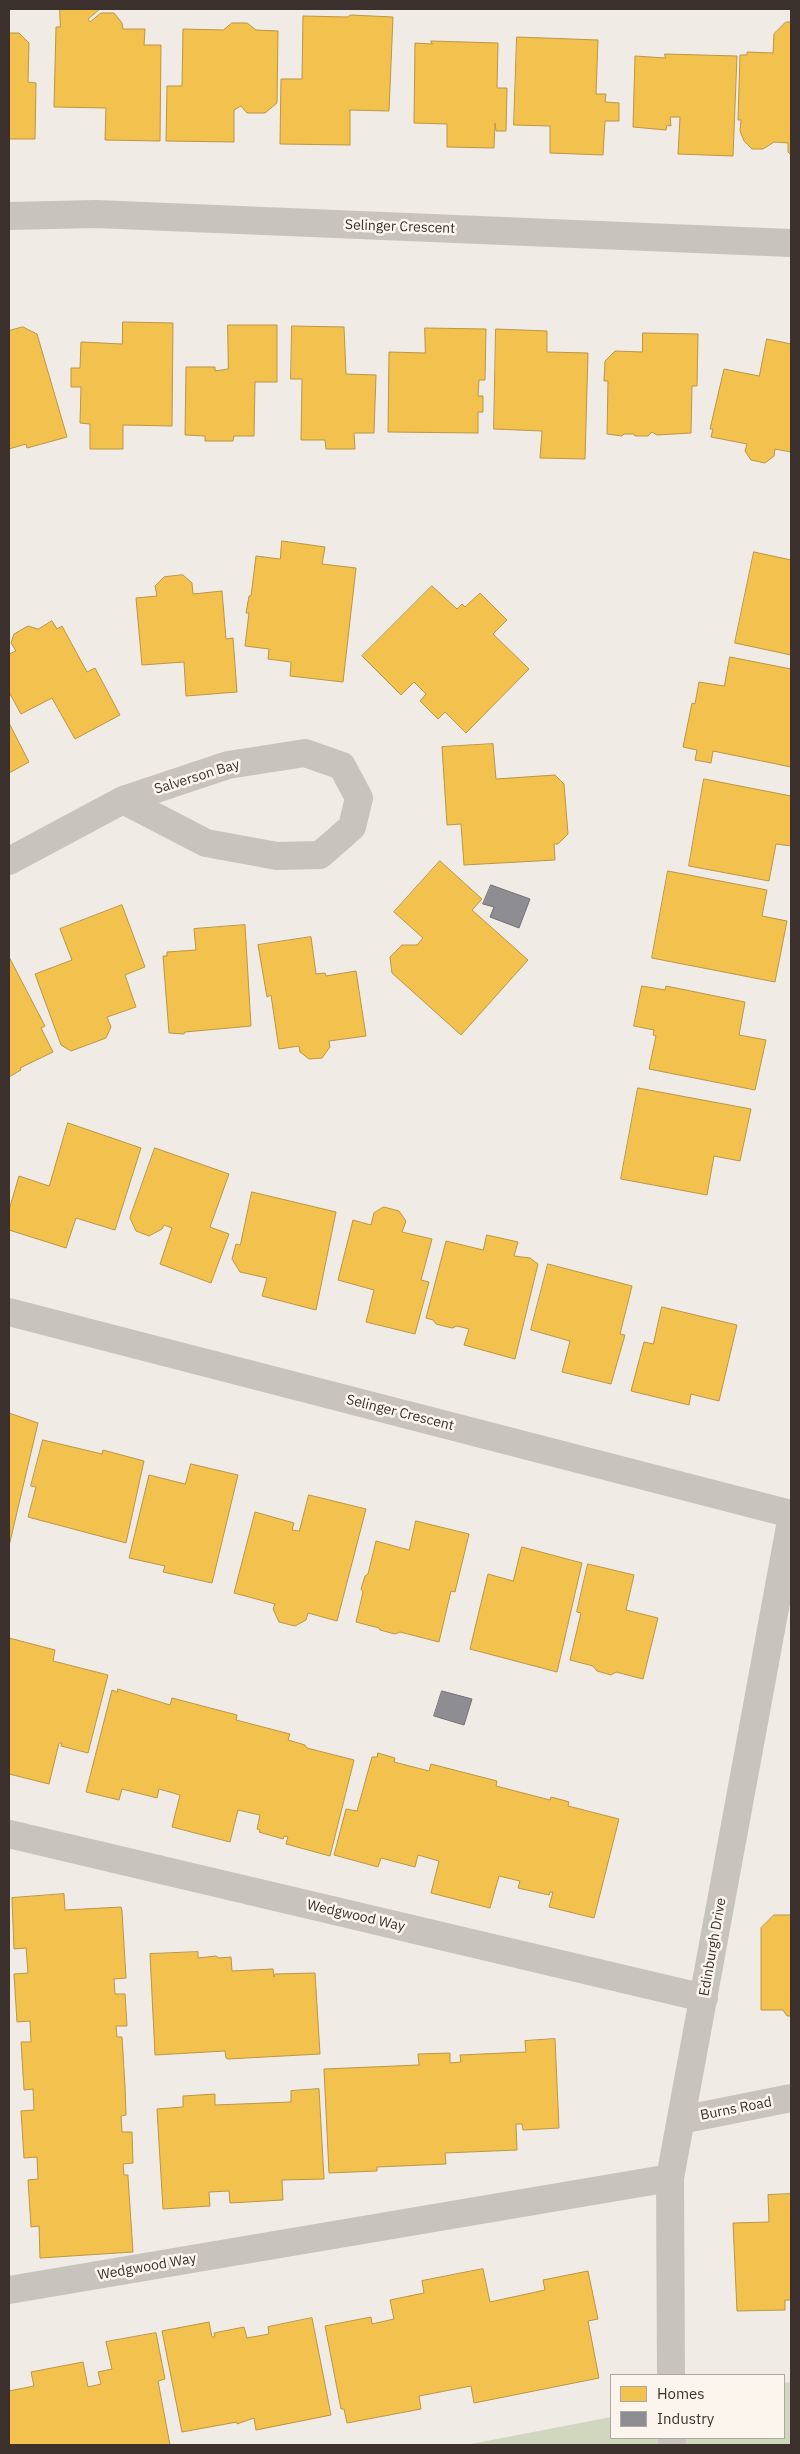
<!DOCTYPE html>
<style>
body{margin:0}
#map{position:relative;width:800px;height:2454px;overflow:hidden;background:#f0ebe5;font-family:"IBM Plex Sans",sans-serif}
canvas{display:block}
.frame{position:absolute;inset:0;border:10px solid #3b302b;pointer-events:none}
.legend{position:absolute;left:610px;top:2374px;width:175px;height:65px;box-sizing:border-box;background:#fbf5ee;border:1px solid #aea6a0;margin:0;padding:6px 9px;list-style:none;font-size:15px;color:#3b302b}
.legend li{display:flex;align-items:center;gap:10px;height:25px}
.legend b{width:25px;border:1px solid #aea6a0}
</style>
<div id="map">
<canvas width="800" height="2454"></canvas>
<div class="frame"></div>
<ul class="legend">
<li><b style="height:14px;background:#f2c14e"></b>Homes</li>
<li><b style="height:14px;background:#8d8d92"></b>Industry</li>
</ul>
</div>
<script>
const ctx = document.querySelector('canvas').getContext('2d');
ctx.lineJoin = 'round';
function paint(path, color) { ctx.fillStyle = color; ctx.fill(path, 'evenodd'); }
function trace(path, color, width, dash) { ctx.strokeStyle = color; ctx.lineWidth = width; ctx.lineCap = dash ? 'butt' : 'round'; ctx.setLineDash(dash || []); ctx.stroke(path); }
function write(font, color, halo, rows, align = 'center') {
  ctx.font = font + ' "IBM Plex Sans",sans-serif'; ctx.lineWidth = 5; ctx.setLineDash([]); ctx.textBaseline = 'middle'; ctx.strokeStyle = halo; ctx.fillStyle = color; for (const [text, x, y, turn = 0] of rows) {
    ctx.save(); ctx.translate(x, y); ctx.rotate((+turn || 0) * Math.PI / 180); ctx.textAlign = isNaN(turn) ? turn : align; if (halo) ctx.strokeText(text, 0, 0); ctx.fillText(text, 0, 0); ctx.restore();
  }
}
paint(new Path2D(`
 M 791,2382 L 791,2445 L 466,2445 L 611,2417 L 611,2438 L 784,2438 L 784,2383 Z`), '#d1d6bf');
const homes = new Path2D(`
 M 60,9 L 100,9 L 88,19 L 90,22 L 101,13 L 114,13 L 122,23 L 123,29 L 145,29 L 144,45 L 161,45 L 160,141 L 105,140 L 106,108 L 54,107 L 56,27 L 60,27 Z
 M 351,15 L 393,17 L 389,111 L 350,110 L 350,145 L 280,144 L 281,79 L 302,79 L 303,16 L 347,17 Z
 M 786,22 L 791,22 L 791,155 L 788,152 L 788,143 L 774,142 L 763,149 L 752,149 L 744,141 L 740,131 L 741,120 L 738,120 L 740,55 L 747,55 L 747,52 L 773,53 L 774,34 Z
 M 232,23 L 247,23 L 256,30 L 278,31 L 277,103 L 265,113 L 247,113 L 241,106 L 234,110 L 234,142 L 166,141 L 167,86 L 182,86 L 183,29 L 223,30 Z
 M 9,33 L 19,33 L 29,43 L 28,82 L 36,83 L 35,139 L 9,139 Z
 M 517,37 L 598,40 L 596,94 L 606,94 L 605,102 L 619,103 L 619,121 L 605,121 L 603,155 L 550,153 L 550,126 L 514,125 Z
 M 431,41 L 498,43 L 497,88 L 507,88 L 506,131 L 496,131 L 495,123 L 494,148 L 447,147 L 447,124 L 414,123 L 415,43 L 432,44 Z
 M 665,54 L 737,56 L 733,156 L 678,154 L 680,117 L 670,117 L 671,126 L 667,125 L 666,130 L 633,127 L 635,56 L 665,58 Z
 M 123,322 L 173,323 L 172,426 L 123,425 L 123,449 L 90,449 L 90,424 L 80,423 L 81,387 L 71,387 L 71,368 L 80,368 L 81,342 L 122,344 Z
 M 228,325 L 277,325 L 277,382 L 255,382 L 254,436 L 234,436 L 233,441 L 205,441 L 205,436 L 185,435 L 186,367 L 215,367 L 215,371 L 228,369 Z
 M 292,326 L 344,327 L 346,374 L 376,375 L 374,433 L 354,433 L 355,449 L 326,449 L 325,440 L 301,440 L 302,379 L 291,379 Z
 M 23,327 L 37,334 L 67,437 L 27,448 L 26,444 L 9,449 L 9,331 Z
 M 425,328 L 486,329 L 485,380 L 479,380 L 478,396 L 483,396 L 483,412 L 478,412 L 478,433 L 388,432 L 389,352 L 425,353 Z
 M 496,329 L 547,331 L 547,352 L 588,353 L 585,459 L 540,458 L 542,431 L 494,429 Z
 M 643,333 L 698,334 L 697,386 L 692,386 L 691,433 L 657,435 L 652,432 L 648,436 L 635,436 L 634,434 L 624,434 L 622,436 L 607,434 L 608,381 L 604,381 L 605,361 L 615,351 L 642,352 Z
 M 767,339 L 791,344 L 791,452 L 775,449 L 774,456 L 765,463 L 751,460 L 745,451 L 747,444 L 711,437 L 713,429 L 710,429 L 724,369 L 759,376 Z
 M 282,541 L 325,547 L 322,564 L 356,568 L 343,682 L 290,676 L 291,662 L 268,659 L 269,649 L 245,646 L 249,613 L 246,613 L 249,596 L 251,596 L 256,556 L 280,559 Z
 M 754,552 L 791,560 L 791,655 L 735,643 Z
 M 183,575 L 192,583 L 193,594 L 222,591 L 226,639 L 233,638 L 237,692 L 186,696 L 184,662 L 142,665 L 136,598 L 157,596 L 155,586 L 164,577 Z
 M 432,586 L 457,609 L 462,604 L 465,607 L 480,593 L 507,620 L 493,634 L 529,669 L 466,733 L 445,712 L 438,719 L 420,701 L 426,694 L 414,682 L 401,695 L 362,656 Z
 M 52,621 L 57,629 L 62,626 L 87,672 L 95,668 L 120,715 L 75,739 L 52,698 L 21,714 L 9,692 L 9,654 L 16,651 L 11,643 L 14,634 L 28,626 L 38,629 Z
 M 730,657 L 791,669 L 791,767 L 713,751 L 711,763 L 695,760 L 697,750 L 683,747 L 692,703 L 695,704 L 699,682 L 724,686 Z
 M 9,723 L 29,762 L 9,773 Z
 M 493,744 L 496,779 L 555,775 L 564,784 L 568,834 L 558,844 L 554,844 L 555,860 L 464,865 L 461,824 L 447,825 L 442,747 Z
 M 704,779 L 791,796 L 791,846 L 776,844 L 769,881 L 689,866 Z
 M 440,861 L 482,899 L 472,910 L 528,960 L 461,1035 L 392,973 L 390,957 L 402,945 L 417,945 L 423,938 L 394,912 Z
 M 668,871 L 767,890 L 762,916 L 787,921 L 775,982 L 652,958 Z
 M 122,905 L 145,967 L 125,975 L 136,1007 L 107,1017 L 111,1027 L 106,1038 L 71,1051 L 61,1045 L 35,974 L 72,960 L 60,929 Z
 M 245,925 L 251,1026 L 185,1032 L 184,1034 L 169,1033 L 163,956 L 167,956 L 167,952 L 196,950 L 194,929 Z
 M 311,937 L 316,974 L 325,973 L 326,976 L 356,971 L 366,1036 L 329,1041 L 330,1047 L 322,1058 L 309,1059 L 300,1052 L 299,1046 L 279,1049 L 271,995 L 267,997 L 258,945 Z
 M 9,957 L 45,1026 L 41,1028 L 53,1052 L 20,1068 L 21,1070 L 9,1077 Z
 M 642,986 L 665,990 L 666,986 L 745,1002 L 739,1035 L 766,1040 L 755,1090 L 649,1069 L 656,1036 L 653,1035 L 654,1030 L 634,1026 Z
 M 638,1088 L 751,1109 L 740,1161 L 714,1156 L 707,1195 L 621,1179 Z
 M 68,1123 L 141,1148 L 115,1230 L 76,1218 L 66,1248 L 9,1230 L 9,1210 L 19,1176 L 49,1186 Z
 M 155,1148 L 229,1174 L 210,1227 L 229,1234 L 211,1283 L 160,1264 L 172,1228 L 164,1225 L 162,1229 L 149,1236 L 136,1231 L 130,1218 Z
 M 252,1192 L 336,1212 L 316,1310 L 262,1296 L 267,1278 L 240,1272 L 232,1259 L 236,1244 L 240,1245 Z
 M 384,1207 L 399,1211 L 406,1221 L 402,1232 L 432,1239 L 421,1280 L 429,1282 L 415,1334 L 366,1322 L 374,1290 L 338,1280 L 353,1220 L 371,1225 L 374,1213 Z
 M 487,1235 L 518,1242 L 514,1256 L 530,1258 L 538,1264 L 515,1359 L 464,1345 L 469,1329 L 457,1326 L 452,1328 L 436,1324 L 433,1320 L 426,1318 L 446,1241 L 483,1250 Z
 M 548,1264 L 632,1286 L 620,1334 L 625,1335 L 611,1384 L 562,1372 L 570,1341 L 531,1330 Z
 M 662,1307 L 737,1325 L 719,1401 L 691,1394 L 689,1405 L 631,1391 L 644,1342 L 653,1344 Z
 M 9,1413 L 38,1423 L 9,1546 Z
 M 43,1440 L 102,1454 L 103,1450 L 144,1461 L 126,1543 L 28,1517 L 36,1487 L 31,1486 Z
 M 191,1464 L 238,1475 L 212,1583 L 163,1572 L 165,1566 L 129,1558 L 149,1475 L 185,1484 Z
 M 309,1495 L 366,1509 L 337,1621 L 308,1613 L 306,1620 L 295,1626 L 279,1622 L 273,1609 L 275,1604 L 234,1593 L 255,1512 L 294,1523 L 292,1530 L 299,1531 Z
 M 416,1521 L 469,1534 L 455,1592 L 451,1591 L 439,1642 L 400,1632 L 395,1634 L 380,1630 L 379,1628 L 356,1622 L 363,1592 L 361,1589 L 365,1576 L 368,1574 L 376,1541 L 409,1550 Z
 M 522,1547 L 582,1563 L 557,1672 L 470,1649 L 488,1574 L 513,1581 Z
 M 588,1564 L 634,1575 L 626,1610 L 658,1618 L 643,1679 L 616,1672 L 611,1675 L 597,1671 L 593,1666 L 570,1660 L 581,1613 L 577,1612 Z
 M 9,1638 L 55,1650 L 53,1661 L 108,1675 L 88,1753 L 61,1746 L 62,1743 L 59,1743 L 49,1784 L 9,1774 Z
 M 118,1689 L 170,1705 L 172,1698 L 237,1715 L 236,1720 L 290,1734 L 288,1740 L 305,1745 L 307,1748 L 354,1760 L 330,1856 L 286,1844 L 288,1837 L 284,1836 L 283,1839 L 259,1832 L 260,1830 L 257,1829 L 260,1815 L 238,1810 L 230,1842 L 172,1827 L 180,1795 L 159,1789 L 157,1798 L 122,1789 L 119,1800 L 86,1792 L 112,1690 L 117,1692 Z
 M 378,1753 L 395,1758 L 394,1762 L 429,1771 L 431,1764 L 497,1781 L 496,1786 L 550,1800 L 551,1797 L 566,1801 L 569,1802 L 568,1806 L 619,1819 L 594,1918 L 549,1907 L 553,1892 L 550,1892 L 549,1895 L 518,1888 L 520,1881 L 499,1876 L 490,1908 L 431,1893 L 439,1861 L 418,1855 L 415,1867 L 381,1858 L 378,1867 L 334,1855 L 346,1809 L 357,1811 L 372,1757 L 377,1757 Z
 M 64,1894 L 65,1910 L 121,1907 L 122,1911 L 126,1978 L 114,1979 L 115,1994 L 125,1994 L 127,2026 L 116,2026 L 117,2037 L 122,2037 L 125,2086 L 126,2115 L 121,2116 L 122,2132 L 132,2132 L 133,2163 L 123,2164 L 124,2175 L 128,2175 L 128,2177 L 133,2252 L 40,2258 L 39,2226 L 31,2227 L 28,2180 L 38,2179 L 37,2157 L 24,2158 L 21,2111 L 34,2110 L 33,2089 L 24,2090 L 21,2042 L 31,2042 L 30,2021 L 17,2022 L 14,1974 L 28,1973 L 26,1948 L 14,1949 L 12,1898 Z
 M 774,1915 L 791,1915 L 791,2016 L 787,2016 L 783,2010 L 761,2010 L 761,1928 Z
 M 198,1952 L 198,1958 L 216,1956 L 219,1958 L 231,1957 L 232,1971 L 273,1969 L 274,1977 L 275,1974 L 315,1973 L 320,2054 L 228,2059 L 226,2058 L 225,2051 L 155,2055 L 150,1954 Z
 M 555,2039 L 559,2128 L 523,2130 L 522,2124 L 516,2124 L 517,2150 L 445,2153 L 446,2164 L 377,2167 L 377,2171 L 329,2173 L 324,2069 L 419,2065 L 418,2054 L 450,2053 L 450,2063 L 461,2062 L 460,2055 L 526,2052 L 525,2041 Z
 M 319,2089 L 324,2179 L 282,2180 L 283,2200 L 230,2203 L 229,2191 L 209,2192 L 210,2206 L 163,2209 L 157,2109 L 183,2107 L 183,2096 L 215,2094 L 215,2105 L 291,2102 L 291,2091 Z
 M 791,2194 L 791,2300 L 785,2300 L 785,2310 L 737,2311 L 733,2223 L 769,2222 L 768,2195 Z
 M 483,2269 L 490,2302 L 545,2290 L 543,2280 L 588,2271 L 598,2319 L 588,2321 L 599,2378 L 474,2403 L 471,2386 L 419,2396 L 421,2409 L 347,2423 L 344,2409 L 341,2409 L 325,2326 L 371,2317 L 372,2324 L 394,2319 L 390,2300 L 424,2293 L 422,2281 Z
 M 312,2318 L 331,2415 L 256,2430 L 254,2418 L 237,2424 L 237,2422 L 182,2432 L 162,2331 L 209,2322 L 212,2337 L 215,2337 L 214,2333 L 244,2327 L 247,2338 L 269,2334 L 268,2327 Z
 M 156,2333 L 165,2379 L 158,2381 L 170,2445 L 9,2445 L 9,2391 L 34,2386 L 31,2372 L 83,2362 L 88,2387 L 101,2384 L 98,2372 L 112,2369 L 106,2342 Z`);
paint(homes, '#f2c14e');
trace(homes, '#bb9644', 1);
const industry = new Path2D(`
 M 491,885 L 530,899 L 519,928 L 490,917 L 494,907 L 483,904 Z
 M 442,1691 L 472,1699 L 464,1725 L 434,1716 Z`);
paint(industry, '#8d8d92');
trace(industry, '#747173', 1);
trace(new Path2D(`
 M 9,216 L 96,214 L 791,243
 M 9,861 L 123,800 L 228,765 L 305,753 L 342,766 L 359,798 L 352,827 L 320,855 L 277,856 L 206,843 L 123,800
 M 9,1312 L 791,1514
 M 9,1834 L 704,1998
 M 681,2120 L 791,2098
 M 9,2290 L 670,2178
 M 671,2375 L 670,2178 L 791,1521
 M 672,2438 L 672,2445`), '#c9c3be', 28);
write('14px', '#3b302b', '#fbf5ee', [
 ["Selinger Crescent",400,227,2],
 ["Salverson Bay",197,777,-17],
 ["Selinger Crescent",400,1413,14],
 ["Wedgwood Way",356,1916,13],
 ["Edinburgh Drive",713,1947,-80],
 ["Burns Road",736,2109,-11],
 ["Wedgwood Way",147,2267,-10]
]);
</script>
